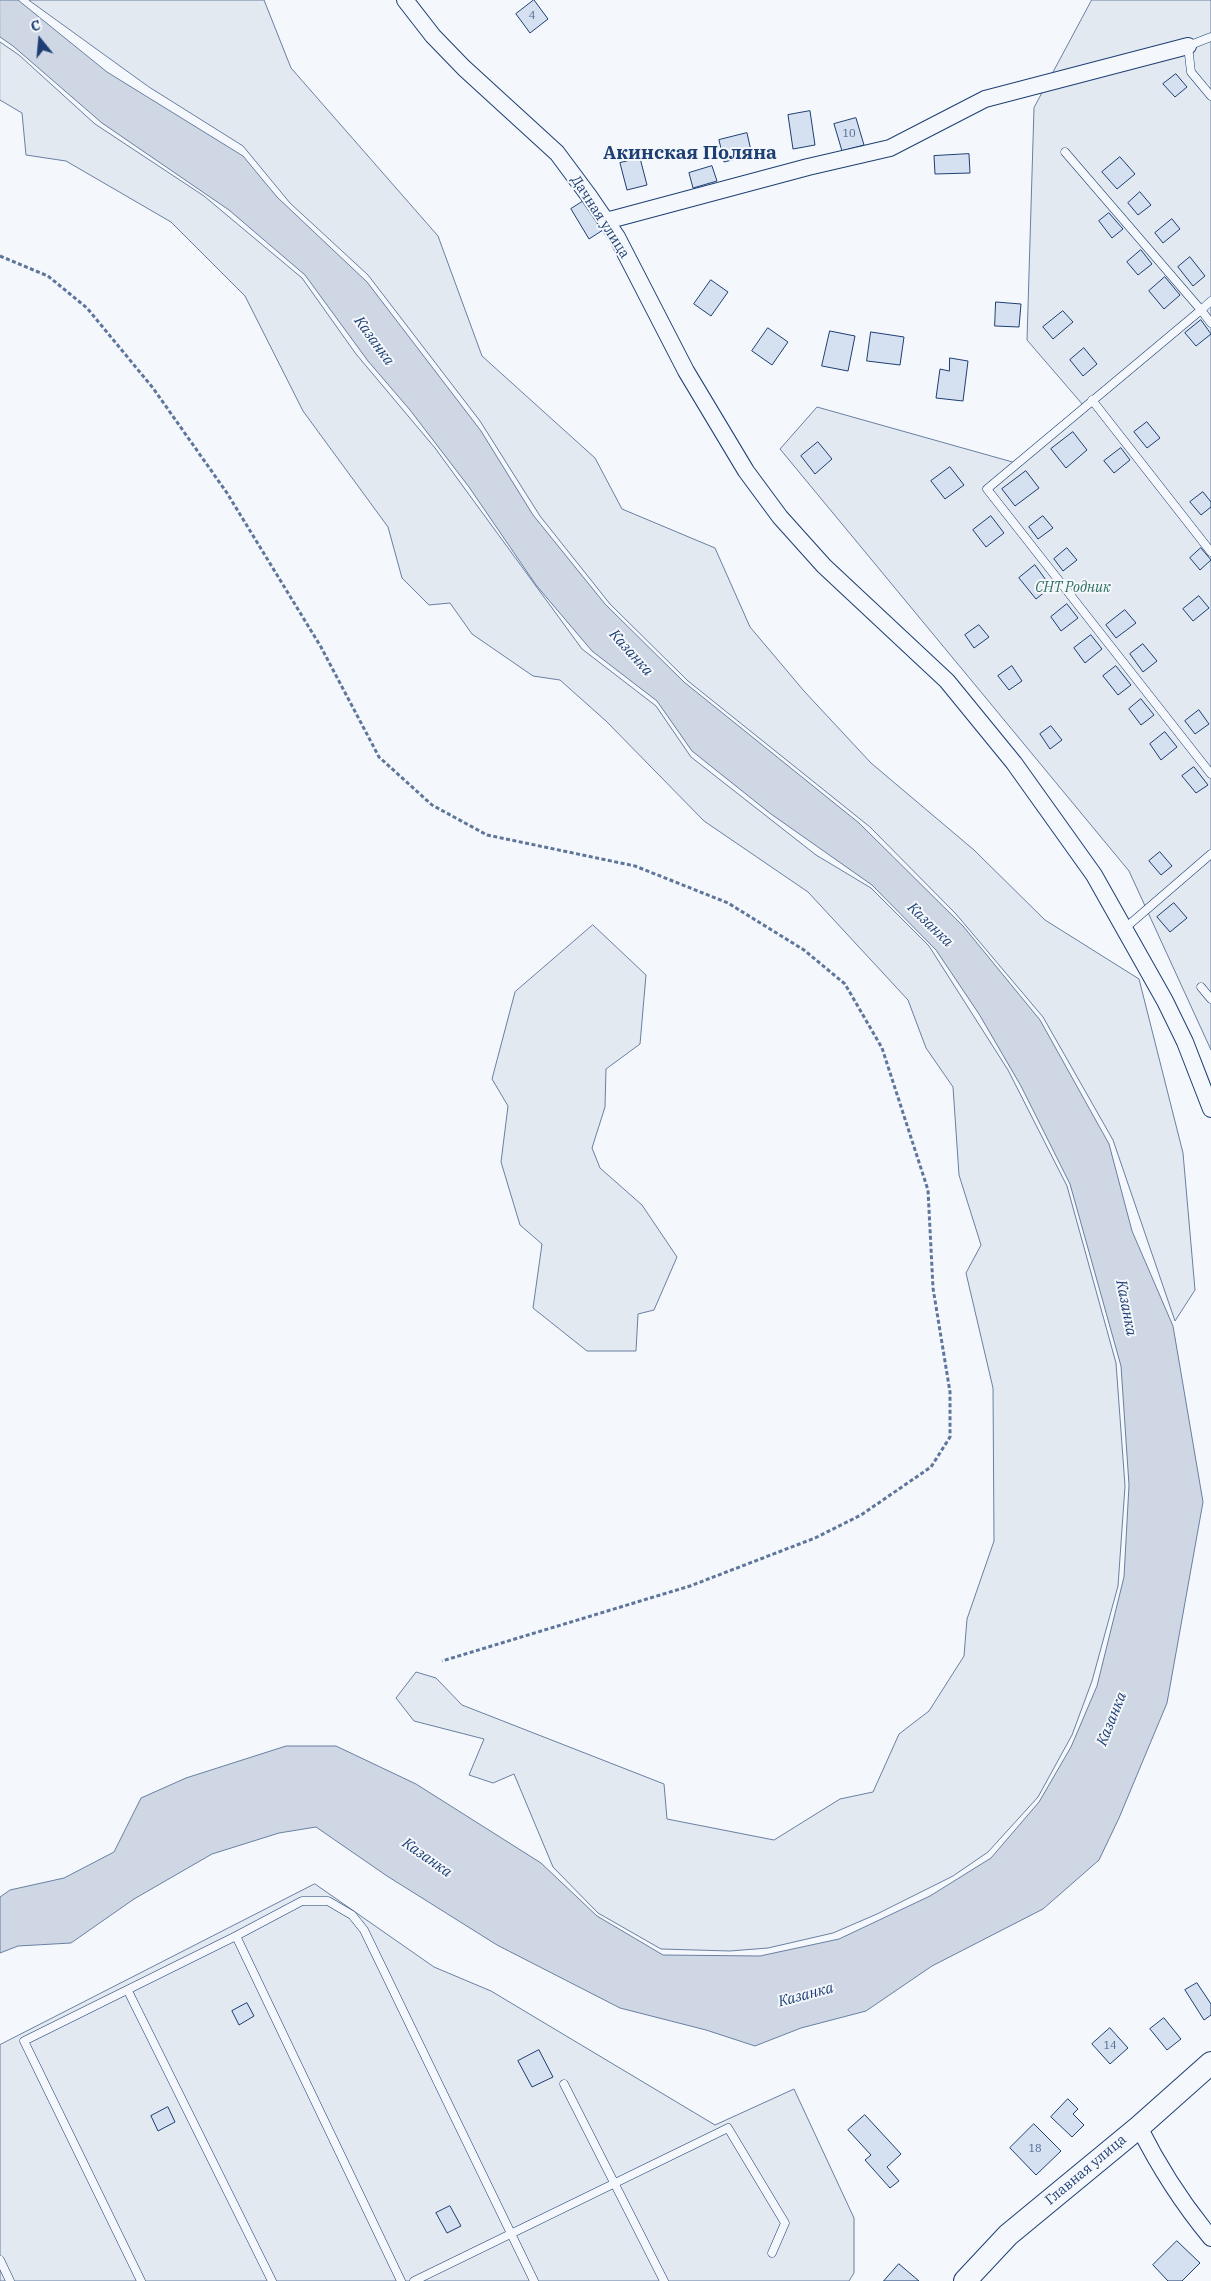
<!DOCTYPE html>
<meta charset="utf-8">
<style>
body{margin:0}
#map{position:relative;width:1211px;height:2281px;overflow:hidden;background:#f4f7fb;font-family:"IBM Plex Serif",serif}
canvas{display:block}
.north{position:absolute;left:15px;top:15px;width:50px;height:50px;-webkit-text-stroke:4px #f4f7fb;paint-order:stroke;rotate:343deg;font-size:14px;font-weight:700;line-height:20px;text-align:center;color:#1d3f73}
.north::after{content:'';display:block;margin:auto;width:18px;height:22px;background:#1d3f73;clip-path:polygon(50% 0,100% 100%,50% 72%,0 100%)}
</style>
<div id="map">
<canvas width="1211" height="2281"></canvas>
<div class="north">С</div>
</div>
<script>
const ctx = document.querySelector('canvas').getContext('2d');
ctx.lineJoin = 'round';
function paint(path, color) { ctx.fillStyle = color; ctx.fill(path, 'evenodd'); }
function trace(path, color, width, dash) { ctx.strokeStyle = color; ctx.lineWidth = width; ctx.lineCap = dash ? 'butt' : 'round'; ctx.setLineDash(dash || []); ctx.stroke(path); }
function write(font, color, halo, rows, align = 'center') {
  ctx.font = font + ' "IBM Plex Serif",serif'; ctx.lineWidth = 4; ctx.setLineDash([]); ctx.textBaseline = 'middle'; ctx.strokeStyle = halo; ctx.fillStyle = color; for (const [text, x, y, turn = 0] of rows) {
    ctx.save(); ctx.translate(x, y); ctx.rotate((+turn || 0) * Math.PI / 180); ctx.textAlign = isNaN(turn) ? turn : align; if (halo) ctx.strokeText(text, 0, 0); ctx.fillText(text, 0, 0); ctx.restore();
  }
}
const green = new Path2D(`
 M 29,0 L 264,0 L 291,68 L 438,236 L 482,356 L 595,458 L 622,509 L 715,548 L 750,627 L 804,691 L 871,763 L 974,850 L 1045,920 L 1139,979 L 1183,1153 L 1195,1290 L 1175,1321 L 1113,1140 L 1043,1017 L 956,914 L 870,827 L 688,681 L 610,604 L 540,516 L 480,421 L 368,275 L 290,203 L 243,146 L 149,87 Z
 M 1092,0 L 1211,0 L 1211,1050 L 1129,871 L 780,449 L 817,407 L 1016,463 L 1083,405 L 1027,340 L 1034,108 Z
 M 0,42 L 19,55 L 95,124 L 204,196 L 302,278 L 356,354 L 435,448 L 582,649 L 656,706 L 691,757 L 816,855 L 871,888 L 929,946 L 1008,1070 L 1067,1186 L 1116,1363 L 1125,1486 L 1118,1586 L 1092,1681 L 1072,1735 L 1038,1797 L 988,1852 L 953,1876 L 877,1914 L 833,1933 L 768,1948 L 730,1951 L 661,1949 L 598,1913 L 553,1867 L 514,1774 L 493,1783 L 469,1775 L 484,1739 L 414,1721 L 396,1698 L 416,1672 L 436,1678 L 462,1705 L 664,1784 L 667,1819 L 774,1840 L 840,1799 L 873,1792 L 899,1734 L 929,1711 L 964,1656 L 967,1619 L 994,1541 L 993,1388 L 966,1273 L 981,1245 L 959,1175 L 953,1087 L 926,1048 L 908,1000 L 808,892 L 704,821 L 606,721 L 560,680 L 533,676 L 472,634 L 450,603 L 429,605 L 402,578 L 388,527 L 303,411 L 245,296 L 171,222 L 66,161 L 26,155 L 22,113 L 0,100 Z
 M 593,925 L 646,975 L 640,1044 L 606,1069 L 605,1107 L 592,1148 L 600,1168 L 642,1205 L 677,1257 L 654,1310 L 638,1314 L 636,1351 L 587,1351 L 533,1308 L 542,1244 L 520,1225 L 501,1162 L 508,1106 L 492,1079 L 515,992 Z
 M 315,1884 L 434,1967 L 491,1991 L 715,2125 L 794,2089 L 854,2218 L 854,2273 L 849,2281 L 0,2281 L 0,2045 Z`);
paint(green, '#e3e9f0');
trace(green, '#687fa3', 1);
const water = new Path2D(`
 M 0,0 L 18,0 L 107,72 L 243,156 L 277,197 L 367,282 L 481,431 L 533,515 L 605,604 L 684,682 L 859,823 L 963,926 L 1040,1020 L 1109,1144 L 1132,1231 L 1173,1326 L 1203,1502 L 1167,1703 L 1119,1818 L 1099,1860 L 1043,1909 L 932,1966 L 866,2011 L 801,2028 L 755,2046 L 706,2030 L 620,2008 L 497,1945 L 387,1876 L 316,1827 L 279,1833 L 212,1854 L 134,1899 L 71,1943 L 18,1946 L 0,1953 L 0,1897 L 10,1890 L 64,1878 L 114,1852 L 141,1798 L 186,1778 L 286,1746 L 336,1746 L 416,1784 L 541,1863 L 597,1916 L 663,1955 L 760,1956 L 839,1939 L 930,1896 L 991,1858 L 1039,1802 L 1071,1747 L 1097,1686 L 1124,1577 L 1129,1485 L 1121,1366 L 1070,1184 L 1021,1086 L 979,1014 L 936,950 L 872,885 L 771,814 L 692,751 L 657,701 L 592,651 L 536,585 L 469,487 L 410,410 L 368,361 L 305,275 L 229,210 L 102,123 L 13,46 L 0,37 Z`);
paint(water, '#cfd7e4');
trace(water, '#687fa3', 1);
const building = new Path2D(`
 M 534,0 L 548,19 L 530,33 L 516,14 Z
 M 1176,74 L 1187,87 L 1175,97 L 1163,84 Z
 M 810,111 L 815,145 L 793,149 L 788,115 Z
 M 856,118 L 864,145 L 842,151 L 834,124 Z
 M 747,133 L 752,155 L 724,162 L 719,140 Z
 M 969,154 L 970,173 L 935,174 L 934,156 Z
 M 1120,157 L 1135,174 L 1117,189 L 1102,172 Z
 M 640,158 L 647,185 L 627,190 L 620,163 Z
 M 712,166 L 717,181 L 693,188 L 689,173 Z
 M 1140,192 L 1151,205 L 1138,215 L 1128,203 Z
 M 585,200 L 603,230 L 589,239 L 571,209 Z
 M 1109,213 L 1123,229 L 1112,238 L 1099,221 Z
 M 1172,219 L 1180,229 L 1163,243 L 1155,233 Z
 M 1141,250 L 1152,264 L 1138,275 L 1127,262 Z
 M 1190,257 L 1205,276 L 1193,286 L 1178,267 Z
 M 1165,277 L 1180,295 L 1164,309 L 1149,291 Z
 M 711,280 L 728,292 L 711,316 L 694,304 Z
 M 996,302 L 1021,304 L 1019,327 L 995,326 Z
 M 1063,311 L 1073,322 L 1053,339 L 1043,327 Z
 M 1201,320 L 1211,334 L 1196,346 L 1185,333 Z
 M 768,328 L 788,342 L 772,365 L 752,351 Z
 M 830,331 L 855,336 L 848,371 L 822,366 Z
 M 871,332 L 904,337 L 900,365 L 867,361 Z
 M 1084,348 L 1097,364 L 1083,376 L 1070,360 Z
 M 950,358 L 968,361 L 963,401 L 936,398 L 940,369 L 949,371 Z
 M 1147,422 L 1160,438 L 1147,448 L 1134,432 Z
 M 1073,432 L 1087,450 L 1066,468 L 1051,449 Z
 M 818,442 L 832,459 L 815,474 L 801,456 Z
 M 1121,448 L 1130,460 L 1114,473 L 1104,461 Z
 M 950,467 L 964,485 L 945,499 L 931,481 Z
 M 1026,471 L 1039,488 L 1015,506 L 1002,489 Z
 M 1203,492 L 1211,502 L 1211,507 L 1201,515 L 1190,502 Z
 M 991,516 L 1004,533 L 986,547 L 973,530 Z
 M 1043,516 L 1053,528 L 1038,539 L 1029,527 Z
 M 1067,548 L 1077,560 L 1063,571 L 1054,559 Z
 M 1201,548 L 1211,560 L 1200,570 L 1190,558 Z
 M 1035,565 L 1051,587 L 1036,599 L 1019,578 Z
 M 1199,596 L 1209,608 L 1193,621 L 1183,609 Z
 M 1067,604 L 1078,618 L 1061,631 L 1051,617 Z
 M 1125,610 L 1136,623 L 1116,638 L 1106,625 Z
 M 979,625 L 989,637 L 974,648 L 965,635 Z
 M 1091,635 L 1102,649 L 1085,663 L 1074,648 Z
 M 1143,644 L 1157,661 L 1143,672 L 1130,654 Z
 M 1012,666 L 1022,681 L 1009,690 L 998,676 Z
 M 1116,666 L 1131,685 L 1118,695 L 1103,676 Z
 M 1141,699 L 1154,715 L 1141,725 L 1129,709 Z
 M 1199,710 L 1209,724 L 1195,734 L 1185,721 Z
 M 1051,726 L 1062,740 L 1050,749 L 1040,734 Z
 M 1165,732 L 1177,747 L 1161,760 L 1150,744 Z
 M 1194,767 L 1208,785 L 1196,793 L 1182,776 Z
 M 1160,852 L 1172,866 L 1161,875 L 1149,861 Z
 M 1174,903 L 1187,918 L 1170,932 L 1157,917 Z
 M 1197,1983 L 1211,2004 L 1211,2015 L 1204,2020 L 1185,1990 Z
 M 247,2003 L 254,2016 L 239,2025 L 232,2011 Z
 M 1164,2018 L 1181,2039 L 1167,2050 L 1150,2029 Z
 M 1110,2028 L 1128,2048 L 1110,2064 L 1092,2044 Z
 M 539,2050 L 553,2077 L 532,2087 L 518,2061 Z
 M 1068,2099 L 1078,2109 L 1073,2114 L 1084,2125 L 1072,2137 L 1051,2117 Z
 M 168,2107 L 175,2122 L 158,2131 L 151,2116 Z
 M 865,2115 L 901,2154 L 887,2167 L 899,2181 L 890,2188 L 865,2160 L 871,2155 L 848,2130 Z
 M 1034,2124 L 1061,2151 L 1036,2175 L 1010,2148 Z
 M 450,2206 L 461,2226 L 447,2233 L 436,2213 Z
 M 1177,2241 L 1200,2263 L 1182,2281 L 1168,2281 L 1153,2265 Z
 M 899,2264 L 919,2281 L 884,2281 Z`);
paint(building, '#d5e0f0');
trace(building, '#1d3f73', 1);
const lane = new Path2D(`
 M 1211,37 L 1188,46 L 1191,72 L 1211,96
 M 1065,152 L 1201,310 L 1211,301
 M 1211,323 L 1201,310 L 987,489 L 1211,774
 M 1092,400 L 1211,552
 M 1124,929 L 1211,854
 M 1201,987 L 1211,999
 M 236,1936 L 401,2281
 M 128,1991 L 272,2281
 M 564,2084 L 664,2281
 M 0,2260 L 10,2281
 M 141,2281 L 24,2041 L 236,1936 L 302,1901 L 328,1901 L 352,1915 L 364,1930 L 534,2281
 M 414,2281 L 728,2128 L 785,2223 L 772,2253`);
const street = new Path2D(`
 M 405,0 L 433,36 L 464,68 L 557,153 L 589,196 L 617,237 L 686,371 L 746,471 L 780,517 L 824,566 L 947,681 L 1014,763 L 1094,875 L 1165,1001 L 1185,1042 L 1211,1109
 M 606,221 L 808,167 L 890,148 L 985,99 L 1188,46
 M 1139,2127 C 1159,2167 1182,2203 1211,2238`);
const secondary = new Path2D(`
 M 965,2281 L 1008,2235 L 1139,2127 L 1211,2063`);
trace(lane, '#1d3f73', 9);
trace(street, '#1d3f73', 18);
trace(secondary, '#1d3f73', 24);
trace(new Path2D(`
 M 0,256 L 48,276 L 87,308 L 153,388 L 227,493 L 321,647 L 379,757 L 432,805 L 487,835 L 635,866 L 728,903 L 804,950 L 845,984 L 882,1048 L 928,1190 L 933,1288 L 950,1392 L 950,1437 L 931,1467 L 861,1515 L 815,1538 L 690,1586 L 442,1661`), '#5e769c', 3, [4, 2.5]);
trace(lane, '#f4f7fb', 8);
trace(street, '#f4f7fb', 16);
trace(secondary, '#f4f7fb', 22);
write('11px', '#4b6792', null, [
 ["4",532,16],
 ["10",849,134],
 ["14",1110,2046],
 ["18",1035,2149]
]);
write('14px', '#1d3f73', '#f4f7fb', [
 ["Дачная улица",600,217,57],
 ["Главная улица",1086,2170,-40]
]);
write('italic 14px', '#2c6c60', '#f4f7fb', [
 ["СНТ Родник",1073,588]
]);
write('italic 15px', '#1d3f73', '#f4f7fb', [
 ["Казанка",374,341,54],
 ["Казанка",631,653,48],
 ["Казанка",930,925,44],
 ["Казанка",1126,1308,79],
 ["Казанка",1112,1719,-68],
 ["Казанка",427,1858,35],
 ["Казанка",806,1995,-15]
]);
write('bold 19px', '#1d3f73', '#f4f7fb', [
 ["Акинская Поляна",690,154]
]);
</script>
